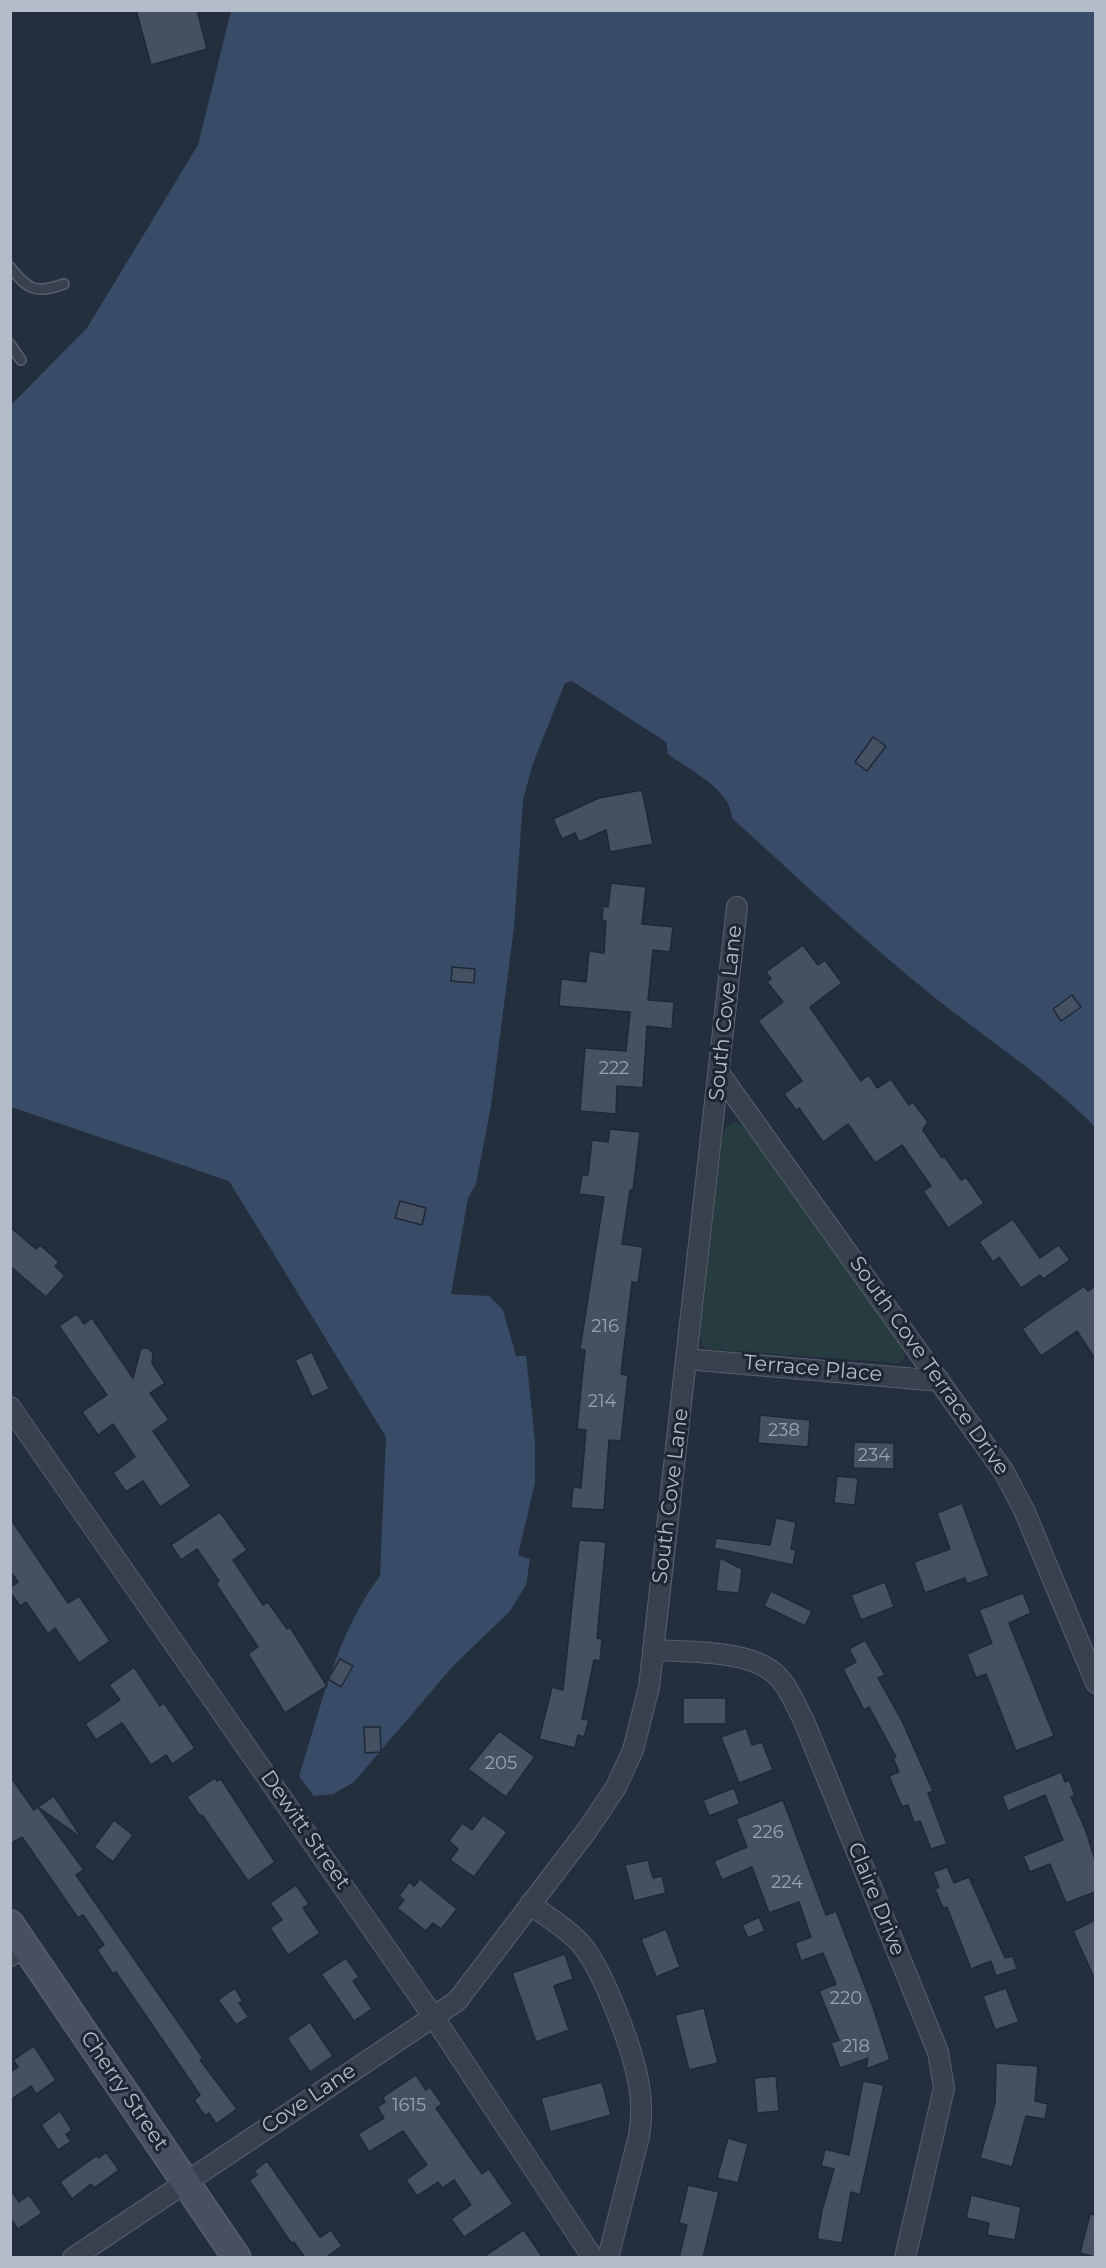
<!DOCTYPE html>
<style>
body{margin:0}
#map{position:relative;width:1106px;height:2268px;overflow:hidden;background:#242f3e;font-family:Montserrat,sans-serif}
canvas{display:block}
.frame{position:absolute;inset:0;border:12px solid #b4bcc9;pointer-events:none}
</style>
<div id="map">
<canvas width="1106" height="2268"></canvas>
<div class="frame"></div>
</div>
<script>
const ctx = document.querySelector('canvas').getContext('2d');
ctx.lineJoin = 'round';
function paint(path, color) { ctx.fillStyle = color; ctx.fill(path, 'evenodd'); }
function trace(path, color, width, dash) { ctx.strokeStyle = color; ctx.lineWidth = width; ctx.lineCap = dash ? 'butt' : 'round'; ctx.setLineDash(dash || []); ctx.stroke(path); }
function write(font, color, halo, rows, align = 'center') {
  ctx.font = font + ' Montserrat,sans-serif'; ctx.lineWidth = 6; ctx.setLineDash([]); ctx.textBaseline = 'middle'; ctx.strokeStyle = halo; ctx.fillStyle = color; for (const [text, x, y, turn = 0] of rows) {
    ctx.save(); ctx.translate(x, y); ctx.rotate((+turn || 0) * Math.PI / 180); ctx.textAlign = isNaN(turn) ? turn : align; if (halo) ctx.strokeText(text, 0, 0); ctx.fillText(text, 0, 0); ctx.restore();
  }
}
paint(new Path2D(`
 M 735,1122 L 743,1126 L 901,1346 L 905,1357 L 900,1363 L 708,1349 L 702,1345 L 700,1333 L 723,1133 L 726,1126 Z`), '#263c3f');
paint(new Path2D(`
 M 231,11 L 1095,11 L 1095,1127 C 1045,1076 985,1038 929,993 C 861,938 797,877 732,818 C 731,789 689,770 668,754 L 666,742 L 572,681 L 565,683 L 532,766 L 523,800 L 514,927 L 491,1106 L 476,1184 L 468,1198 L 451,1294 L 489,1296 L 503,1310 L 516,1356 L 526,1356 L 535,1442 L 535,1483 L 518,1555 L 530,1559 L 526,1585 L 510,1611 L 453,1666 L 354,1782 L 333,1794 L 314,1796 L 299,1776 C 321,1708 336,1634 380,1576 L 386,1437 L 229,1181 L 11,1107 L 11,405 L 87,328 L 198,145 Z`), '#394c67');
const building = new Path2D(`
 M 136,10 L 197,10 L 207,49 L 151,65 Z
 M 873,737 L 886,746 L 867,771 L 855,762 Z
 M 642,790 L 653,844 L 610,852 L 606,830 L 579,842 L 575,833 L 562,839 L 553,819 L 599,798 Z
 M 611,883 L 646,887 L 642,924 L 673,927 L 670,952 L 653,950 L 648,1000 L 674,1002 L 672,1029 L 647,1026 L 643,1088 L 617,1086 L 616,1114 L 580,1111 L 585,1048 L 626,1051 L 630,1012 L 559,1006 L 561,979 L 586,982 L 589,951 L 604,953 L 606,921 L 602,920 L 603,906 L 608,907 Z
 M 803,945 L 818,965 L 825,960 L 842,983 L 810,1007 L 861,1081 L 869,1075 L 877,1088 L 891,1079 L 909,1105 L 913,1102 L 928,1122 L 923,1130 L 942,1158 L 944,1156 L 961,1180 L 966,1177 L 984,1203 L 948,1228 L 923,1191 L 931,1186 L 902,1145 L 875,1163 L 848,1124 L 823,1142 L 799,1108 L 796,1110 L 784,1094 L 802,1081 L 758,1021 L 783,1002 L 767,982 L 771,979 L 766,972 Z
 M 452,967 L 475,969 L 474,983 L 451,981 Z
 M 1072,995 L 1081,1007 L 1061,1021 L 1053,1009 Z
 M 610,1129 L 640,1132 L 633,1190 L 630,1190 L 622,1244 L 643,1247 L 638,1283 L 632,1282 L 621,1374 L 628,1375 L 621,1441 L 609,1440 L 604,1510 L 571,1508 L 573,1487 L 581,1488 L 586,1430 L 577,1429 L 585,1350 L 580,1349 L 604,1197 L 579,1194 L 582,1175 L 588,1175 L 592,1140 L 608,1142 Z
 M 400,1201 L 426,1208 L 422,1225 L 395,1218 Z
 M 1013,1219 L 1040,1258 L 1059,1245 L 1070,1260 L 1043,1279 L 1040,1275 L 1021,1288 L 999,1257 L 993,1262 L 979,1242 Z
 M 10,1227 L 36,1249 L 40,1245 L 59,1262 L 55,1266 L 65,1276 L 46,1297 L 10,1266 Z
 M 1084,1286 L 1088,1291 L 1095,1286 L 1095,1359 L 1077,1331 L 1041,1356 L 1022,1329 Z
 M 77,1314 L 84,1324 L 92,1318 L 133,1378 L 141,1348 L 148,1348 L 153,1353 L 152,1363 L 165,1383 L 150,1393 L 169,1420 L 153,1431 L 191,1486 L 160,1507 L 143,1481 L 126,1492 L 113,1473 L 135,1457 L 113,1424 L 98,1435 L 82,1412 L 107,1395 L 59,1326 Z
 M 312,1352 L 329,1389 L 312,1397 L 295,1360 Z
 M 760,1415 L 810,1420 L 808,1447 L 758,1443 Z
 M 854,1442 L 894,1443 L 894,1469 L 853,1468 Z
 M 837,1476 L 858,1478 L 855,1505 L 834,1503 Z
 M 962,1503 L 989,1576 L 967,1584 L 965,1578 L 925,1593 L 914,1562 L 950,1549 L 937,1513 Z
 M 220,1512 L 247,1550 L 233,1560 L 263,1605 L 268,1602 L 287,1629 L 290,1627 L 327,1686 L 285,1713 L 248,1654 L 258,1647 L 216,1584 L 219,1581 L 197,1549 L 181,1560 L 171,1545 Z
 M 10,1518 L 68,1603 L 79,1596 L 110,1641 L 79,1663 L 55,1628 L 48,1634 L 26,1602 L 20,1606 L 10,1592 L 10,1588 L 18,1582 L 10,1571 Z
 M 776,1518 L 796,1522 L 791,1549 L 796,1550 L 793,1565 L 714,1548 L 716,1538 L 770,1545 Z
 M 579,1540 L 606,1542 L 597,1638 L 602,1639 L 600,1661 L 594,1660 L 582,1719 L 589,1720 L 584,1737 L 578,1735 L 575,1748 L 539,1739 L 552,1687 L 563,1690 Z
 M 720,1558 L 742,1569 L 739,1593 L 716,1591 Z
 M 885,1582 L 894,1607 L 861,1620 L 851,1595 Z
 M 771,1591 L 812,1611 L 805,1626 L 764,1606 Z
 M 1023,1593 L 1031,1613 L 1009,1623 L 1054,1736 L 1016,1751 L 986,1674 L 976,1678 L 967,1654 L 992,1643 L 979,1610 Z
 M 865,1640 L 885,1675 L 878,1678 L 902,1721 L 933,1791 L 928,1793 L 947,1844 L 931,1849 L 920,1821 L 914,1823 L 908,1805 L 902,1807 L 889,1776 L 899,1772 L 893,1758 L 896,1757 L 869,1707 L 864,1710 L 843,1669 L 856,1662 L 849,1649 Z
 M 340,1659 L 353,1666 L 341,1687 L 328,1679 Z
 M 134,1667 L 160,1706 L 164,1703 L 195,1748 L 172,1764 L 166,1755 L 151,1765 L 122,1723 L 96,1740 L 85,1724 L 120,1700 L 109,1685 Z
 M 683,1698 L 726,1698 L 726,1724 L 683,1724 Z
 M 364,1727 L 380,1727 L 381,1752 L 365,1753 Z
 M 746,1728 L 752,1745 L 762,1742 L 773,1770 L 739,1783 L 721,1737 Z
 M 499,1731 L 535,1757 L 506,1797 L 468,1769 Z
 M 1061,1772 L 1065,1782 L 1069,1780 L 1075,1795 L 1071,1797 L 1086,1831 L 1095,1860 L 1095,1892 L 1066,1903 L 1050,1864 L 1030,1872 L 1023,1856 L 1063,1840 L 1045,1795 L 1008,1811 L 1002,1796 Z
 M 10,1776 L 34,1810 L 38,1807 L 84,1870 L 76,1875 L 203,2058 L 200,2060 L 237,2109 L 216,2124 L 209,2113 L 205,2116 L 194,2100 L 200,2095 L 116,1972 L 113,1974 L 97,1950 L 104,1945 L 83,1915 L 78,1918 L 22,1837 L 10,1844 Z
 M 215,1778 L 217,1781 L 221,1779 L 275,1862 L 248,1881 L 202,1815 L 200,1816 L 187,1797 Z
 M 734,1788 L 740,1804 L 709,1816 L 703,1800 Z
 M 54,1796 L 80,1835 L 79,1836 L 38,1807 Z
 M 783,1800 L 826,1915 L 836,1911 L 873,2007 L 890,2060 L 866,2069 L 868,2058 L 840,2068 L 831,2043 L 839,2040 L 819,1991 L 836,1984 L 823,1953 L 801,1961 L 795,1943 L 811,1937 L 799,1902 L 769,1913 L 752,1867 L 722,1880 L 714,1861 L 747,1847 L 736,1819 Z
 M 483,1815 L 507,1832 L 474,1877 L 450,1860 L 458,1849 L 449,1841 L 462,1823 L 472,1830 Z
 M 114,1820 L 133,1835 L 113,1862 L 94,1847 Z
 M 648,1860 L 653,1878 L 662,1876 L 666,1893 L 634,1901 L 625,1865 Z
 M 947,1867 L 954,1883 L 969,1877 L 1005,1958 L 1013,1956 L 1017,1969 L 996,1976 L 991,1961 L 971,1969 L 947,1907 L 943,1908 L 935,1889 L 939,1887 L 933,1872 Z
 M 420,1879 L 457,1909 L 441,1929 L 433,1923 L 426,1931 L 397,1908 L 404,1900 L 399,1896 L 409,1882 L 414,1886 Z
 M 296,1885 L 309,1904 L 303,1908 L 320,1933 L 288,1955 L 270,1928 L 282,1920 L 270,1903 Z
 M 759,1917 L 765,1931 L 748,1938 L 742,1925 Z
 M 1095,1920 L 1095,1980 L 1073,1931 Z
 M 666,1929 L 680,1967 L 656,1977 L 641,1939 Z
 M 565,1954 L 573,1979 L 554,1986 L 569,2030 L 536,2042 L 512,1973 Z
 M 346,1958 L 359,1977 L 353,1981 L 372,2009 L 354,2021 L 321,1974 Z
 M 235,1988 L 243,2001 L 239,2003 L 249,2017 L 236,2025 L 218,2000 Z
 M 1006,1988 L 1019,2022 L 995,2030 L 983,1996 Z
 M 704,2008 L 718,2063 L 689,2070 L 675,2015 Z
 M 310,2022 L 333,2056 L 310,2072 L 287,2038 Z
 M 34,2046 L 56,2080 L 36,2094 L 31,2086 L 10,2100 L 10,2072 L 18,2067 L 13,2060 Z
 M 996,2063 L 1038,2066 L 1035,2101 L 1048,2104 L 1045,2119 L 1026,2116 L 1012,2167 L 980,2158 L 995,2103 Z
 M 416,2075 L 426,2090 L 430,2087 L 442,2104 L 436,2108 L 482,2174 L 489,2169 L 513,2204 L 464,2237 L 451,2219 L 471,2205 L 454,2180 L 442,2188 L 438,2182 L 417,2196 L 406,2180 L 427,2165 L 403,2131 L 369,2152 L 358,2134 L 384,2118 L 377,2107 L 385,2102 L 383,2097 Z
 M 776,2076 L 779,2111 L 757,2113 L 754,2078 Z
 M 863,2081 L 884,2085 L 860,2195 L 851,2192 L 842,2243 L 817,2239 L 822,2210 L 834,2169 L 821,2166 L 825,2149 L 849,2155 Z
 M 602,2082 L 611,2115 L 550,2132 L 541,2098 Z
 M 60,2111 L 72,2130 L 66,2134 L 71,2142 L 58,2150 L 41,2125 Z
 M 728,2138 L 748,2144 L 738,2183 L 717,2178 Z
 M 106,2152 L 119,2170 L 94,2188 L 91,2184 L 72,2199 L 60,2182 L 96,2156 L 99,2158 Z
 M 267,2161 L 320,2237 L 331,2230 L 342,2246 L 325,2258 L 305,2258 L 294,2242 L 291,2243 L 249,2180 L 257,2175 L 254,2171 Z
 M 688,2185 L 719,2192 L 703,2258 L 679,2258 L 687,2225 L 679,2223 Z
 M 10,2189 L 19,2202 L 29,2195 L 42,2213 L 18,2229 L 10,2218 Z
 M 971,2195 L 1021,2207 L 1015,2240 L 987,2235 L 989,2223 L 966,2218 Z
 M 1090,2214 L 1095,2215 L 1095,2257 L 1080,2253 Z
 M 524,2230 L 543,2258 L 482,2258 Z`);
paint(building, '#455162');
trace(building, '#1f2835', 1.5);
const lane = new Path2D(`
 M 10,267 C 28,290 36,294 64,284
 M 10,344 L 21,360`);
const street = new Path2D(`
 M 719,1073 L 1004,1472 L 1024,1510 L 1096,1683
 M 686,1359 L 940,1381
 M 10,1407 L 433,2016 L 593,2258
 M 653,1650 C 688,1652 758,1649 781,1680 C 791,1692 797,1708 804,1721 L 938,2052 L 944,2088 L 905,2258
 M 530,1904 C 547,1917 567,1928 581,1944 C 604,1971 633,2050 639,2085 C 642,2102 642,2119 639,2136 L 608,2258
 M 10,1956 L 25,1946
 M 73,2258 L 457,2001 L 588,1829 L 616,1787 L 633,1750 L 649,1687 L 737,907`);
const secondary = new Path2D(`
 M 10,1924 L 237,2258`);
trace(lane, '#565f6c', 12);
trace(street, '#565f6c', 22);
trace(secondary, '#565f6c', 30);
trace(lane, '#38414e', 9);
trace(street, '#38414e', 20);
trace(secondary, '#465061', 27);
write('18px', '#98a1af', null, [
 ["222",614,1069],
 ["216",605,1327],
 ["214",602,1402],
 ["238",784,1431],
 ["234",874,1456],
 ["205",501,1764],
 ["226",768,1833],
 ["224",787,1883],
 ["220",846,1999],
 ["218",856,2047],
 ["1615",409,2106]
]);
write('21px', '#b4bcc9', '#1d2633', [
 ["South Cove Lane",726,1013,-84],
 ["South Cove Terrace Drive",929,1366,55],
 ["Terrace Place",813,1369,5],
 ["South Cove Lane",671,1496,-83],
 ["Dewitt Street",305,1830,55],
 ["Claire Drive",876,1899,68],
 ["Cherry Street",124,2091,56],
 ["Cove Lane",309,2099,-34]
]);
</script>
